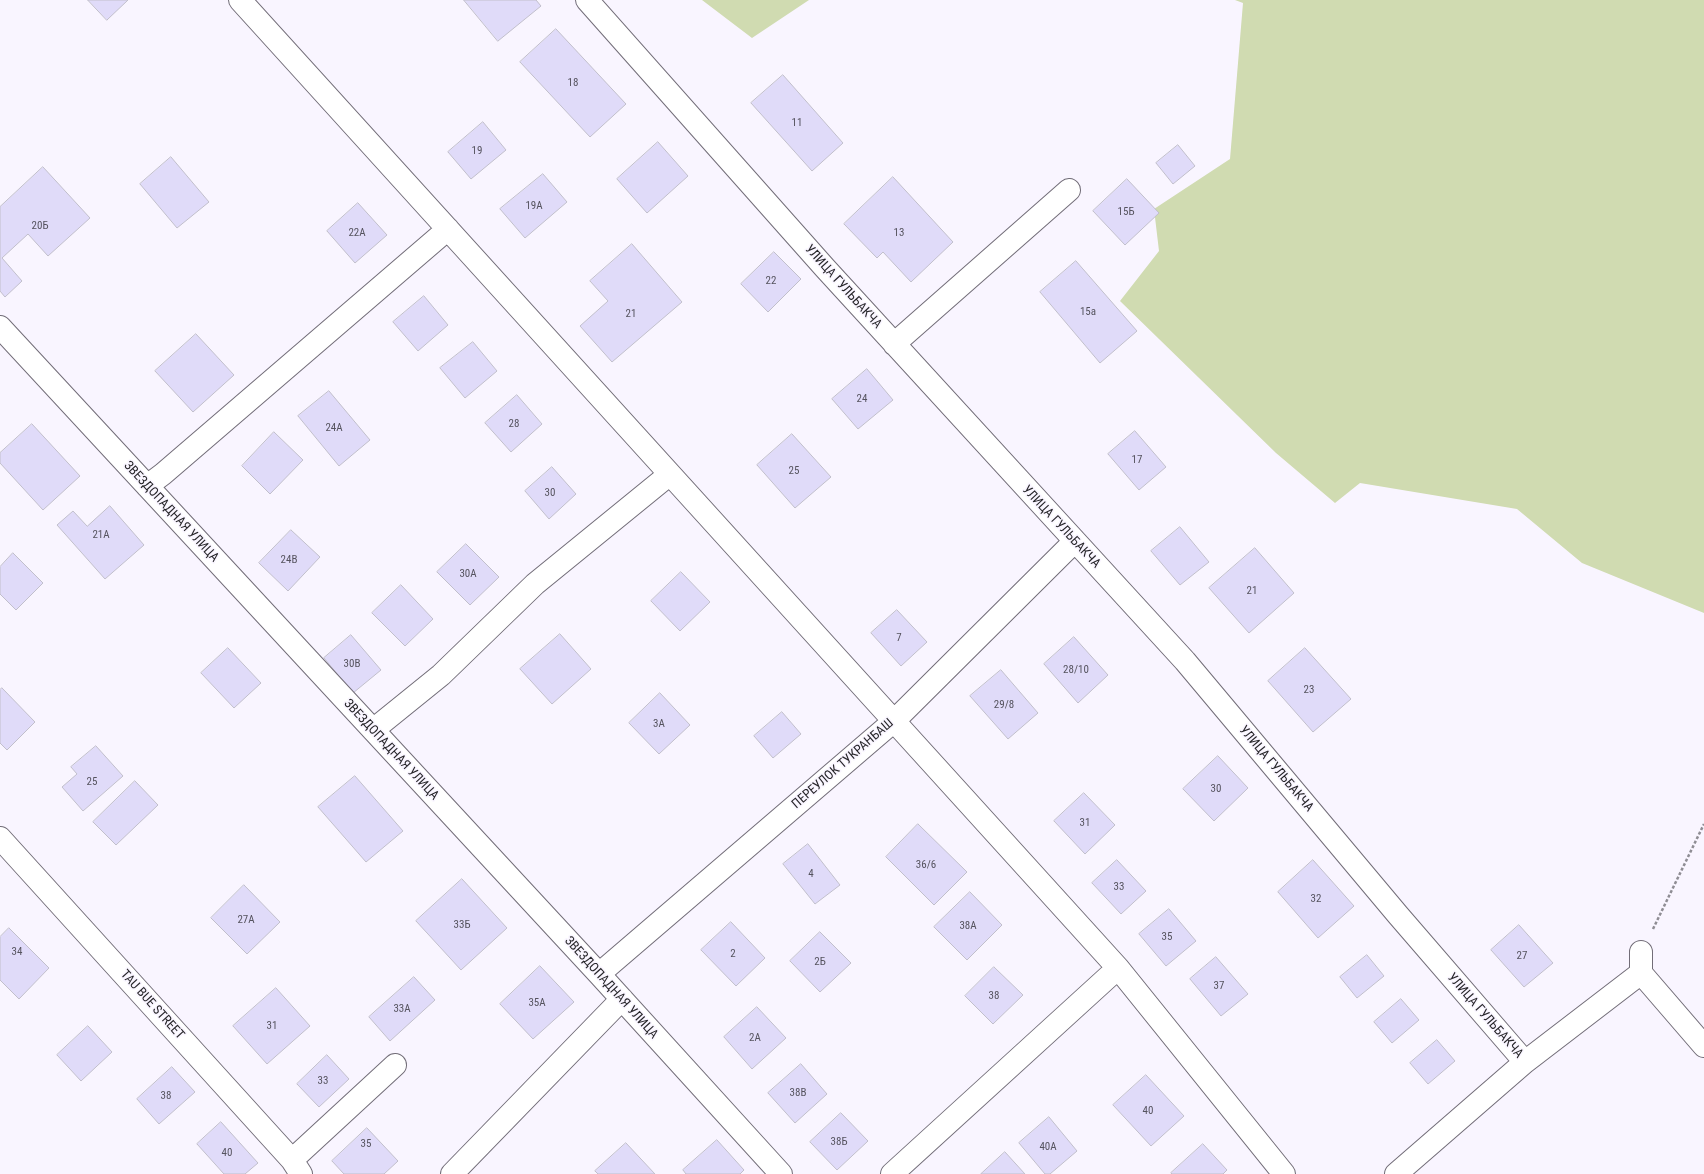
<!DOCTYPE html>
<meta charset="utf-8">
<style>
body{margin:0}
canvas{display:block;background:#f9f5ff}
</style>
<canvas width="1704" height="1174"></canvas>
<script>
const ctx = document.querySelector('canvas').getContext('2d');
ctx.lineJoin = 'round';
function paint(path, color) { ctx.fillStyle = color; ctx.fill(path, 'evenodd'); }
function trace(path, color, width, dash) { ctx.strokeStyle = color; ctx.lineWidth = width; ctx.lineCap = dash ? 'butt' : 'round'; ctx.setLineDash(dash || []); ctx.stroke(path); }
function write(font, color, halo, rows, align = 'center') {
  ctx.font = font + ' "Roboto Condensed",sans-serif'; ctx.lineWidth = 3; ctx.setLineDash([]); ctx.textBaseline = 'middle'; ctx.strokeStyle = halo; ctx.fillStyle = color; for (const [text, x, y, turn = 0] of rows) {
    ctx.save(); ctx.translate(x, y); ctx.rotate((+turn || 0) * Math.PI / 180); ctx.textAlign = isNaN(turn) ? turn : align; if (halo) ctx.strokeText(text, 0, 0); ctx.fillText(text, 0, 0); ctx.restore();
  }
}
paint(new Path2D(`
 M 702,0 L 809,0 L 752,38 Z
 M 1235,0 L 1704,0 L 1704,613 L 1582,563 L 1517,509 L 1360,483 L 1335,503 L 1276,453 L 1120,301 L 1159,251 L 1154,209 L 1230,159 L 1243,3 Z`), '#d0dbb1');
const building = new Path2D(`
 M 88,0 L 128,0 L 107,20 Z
 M 464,0 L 536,0 L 541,6 L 498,41 Z
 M 556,29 L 626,104 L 590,137 L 520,62 Z
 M 783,75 L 843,143 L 812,171 L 751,103 Z
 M 483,122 L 506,150 L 471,179 L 448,152 Z
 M 658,142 L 688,176 L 647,213 L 617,179 Z
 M 1178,145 L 1195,166 L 1173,184 L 1156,163 Z
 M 171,157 L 209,202 L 177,228 L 140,184 Z
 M 43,167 L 90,218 L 48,256 L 28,234 L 2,258 L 22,281 L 5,297 L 0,291 L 0,207 Z
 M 543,174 L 567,202 L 525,238 L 500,209 Z
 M 893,177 L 953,242 L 911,282 L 883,252 L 877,258 L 844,224 Z
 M 1127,179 L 1159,213 L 1125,245 L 1093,211 Z
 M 358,203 L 387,235 L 355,263 L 327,231 Z
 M 632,244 L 682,302 L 612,362 L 580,326 L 608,301 L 590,281 Z
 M 774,252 L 801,279 L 768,312 L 741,284 Z
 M 1076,261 L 1137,331 L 1100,363 L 1040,292 Z
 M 424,296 L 448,325 L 418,351 L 393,322 Z
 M 196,334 L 234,375 L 193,412 L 155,371 Z
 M 473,342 L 497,371 L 465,398 L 440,368 Z
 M 867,369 L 893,400 L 858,429 L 832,399 Z
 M 329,391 L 370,440 L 339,466 L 298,416 Z
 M 517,395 L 542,424 L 511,452 L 485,423 Z
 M 32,424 L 80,476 L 43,510 L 0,463 L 0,453 Z
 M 1135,431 L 1166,467 L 1139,490 L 1108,454 Z
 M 274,432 L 303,460 L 270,494 L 242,466 Z
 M 792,434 L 831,477 L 795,508 L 757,465 Z
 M 552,467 L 576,494 L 549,519 L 525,491 Z
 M 110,506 L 144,545 L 105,579 L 57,525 L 73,511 L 87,526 Z
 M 1180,527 L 1209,562 L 1180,585 L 1151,551 Z
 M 291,530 L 320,557 L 288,591 L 259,563 Z
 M 466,544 L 499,577 L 470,605 L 437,572 Z
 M 1255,548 L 1294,593 L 1249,633 L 1209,588 Z
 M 13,553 L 43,583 L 16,610 L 0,594 L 0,567 Z
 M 681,572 L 710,602 L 680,631 L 651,601 Z
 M 401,585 L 433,619 L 405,646 L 372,613 Z
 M 897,610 L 927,642 L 901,666 L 871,633 Z
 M 560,634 L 591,669 L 552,704 L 520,669 Z
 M 351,635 L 381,670 L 353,693 L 324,658 Z
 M 1074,637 L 1108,675 L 1078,703 L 1044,664 Z
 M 228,648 L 261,683 L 234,708 L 201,673 Z
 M 1305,648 L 1351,699 L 1313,732 L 1268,681 Z
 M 1001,670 L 1038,713 L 1008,739 L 970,696 Z
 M 2,688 L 35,722 L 7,750 L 0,743 L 0,690 Z
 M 660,693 L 690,725 L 659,754 L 629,723 Z
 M 782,712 L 801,734 L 773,758 L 754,736 Z
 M 96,746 L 123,776 L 83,811 L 62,787 L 77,774 L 71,767 Z
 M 1218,756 L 1248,788 L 1214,821 L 1183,789 Z
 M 355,776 L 403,831 L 366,862 L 318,807 Z
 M 135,781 L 158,805 L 116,845 L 93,822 Z
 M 1084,793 L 1115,825 L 1085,854 L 1054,821 Z
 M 918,824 L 967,872 L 934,905 L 886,857 Z
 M 808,844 L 840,885 L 815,904 L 783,864 Z
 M 1117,860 L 1146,891 L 1121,914 L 1092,883 Z
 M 1313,860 L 1354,906 L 1318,938 L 1278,892 Z
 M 462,879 L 507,928 L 461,970 L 416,921 Z
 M 244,885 L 280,922 L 247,954 L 211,918 Z
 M 970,892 L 1002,925 L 967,960 L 934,927 Z
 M 1169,909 L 1196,941 L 1166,966 L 1139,934 Z
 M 731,922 L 765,958 L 736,986 L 701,950 Z
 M 1519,925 L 1553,963 L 1524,987 L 1491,950 Z
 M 9,928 L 49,968 L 19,999 L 0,980 L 0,937 Z
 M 820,932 L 851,963 L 820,992 L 790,961 Z
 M 1367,955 L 1384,976 L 1357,998 L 1340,977 Z
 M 1216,957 L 1248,994 L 1221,1016 L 1190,979 Z
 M 540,966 L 574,1002 L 533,1039 L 500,1004 Z
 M 994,967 L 1023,995 L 993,1024 L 965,996 Z
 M 414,977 L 435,1000 L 390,1041 L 369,1017 Z
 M 276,988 L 310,1026 L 267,1064 L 233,1026 Z
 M 1401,999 L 1419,1020 L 1392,1043 L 1374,1022 Z
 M 757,1007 L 786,1038 L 752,1069 L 724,1037 Z
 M 88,1026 L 112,1052 L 81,1081 L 57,1055 Z
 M 1437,1040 L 1455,1061 L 1428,1084 L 1410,1063 Z
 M 327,1055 L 349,1079 L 319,1107 L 297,1084 Z
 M 801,1064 L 827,1094 L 795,1123 L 768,1093 Z
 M 172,1067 L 195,1092 L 159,1124 L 137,1099 Z
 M 1146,1075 L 1184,1116 L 1151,1146 L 1113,1105 Z
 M 841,1113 L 868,1141 L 837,1170 L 810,1142 Z
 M 1049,1117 L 1077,1151 L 1050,1174 L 1045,1174 L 1019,1143 Z
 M 221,1122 L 258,1163 L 245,1174 L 224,1174 L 197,1144 Z
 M 367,1128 L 398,1161 L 384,1174 L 344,1174 L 332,1161 Z
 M 717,1140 L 744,1170 L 740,1174 L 686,1174 L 683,1170 Z
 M 626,1143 L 655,1174 L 598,1174 L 595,1171 Z
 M 1203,1144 L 1227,1170 L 1223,1174 L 1172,1174 L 1171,1173 Z
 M 1005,1152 L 1025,1174 L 981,1174 Z`);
paint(building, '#e0dbf9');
trace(building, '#c1bfcb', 1);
const minor = new Path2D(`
 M 240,0 L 1118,968 L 1284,1174
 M 587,0 L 825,268 L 1185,661 L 1398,915 L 1525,1062
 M 0,327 L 599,974 L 781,1174
 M 894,344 L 1069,190
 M 147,486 L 163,474 L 448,229
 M 373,730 L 441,675 L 535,584 L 670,474
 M 0,838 L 292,1160 L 301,1174
 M 1641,973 L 1704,1046
 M 599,974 L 894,721 L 1075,541
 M 292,1160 L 395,1065
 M 452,1174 L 622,999
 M 892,1174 L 1118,968
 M 1396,1174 L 1525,1062 L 1641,973 L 1641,952`);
trace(minor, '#726d78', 24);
trace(new Path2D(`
 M 1653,929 L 1704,824`), '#8f8d94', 2.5, [3, 2]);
trace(minor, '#fff', 22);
write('11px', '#55535e', null, [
 ["18",573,83],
 ["11",797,123],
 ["19",477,151],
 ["19А",534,206],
 ["15Б",1126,212],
 ["20Б",40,226],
 ["22А",357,233],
 ["13",899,233],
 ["22",771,281],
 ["15а",1088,312],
 ["21",631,314],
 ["24",862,399],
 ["28",514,424],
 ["24А",334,428],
 ["17",1137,460],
 ["25",794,471],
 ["30",550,493],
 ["21А",101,535],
 ["24В",289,560],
 ["30А",468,574],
 ["21",1252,591],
 ["7",899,638],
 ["30В",352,664],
 ["28/10",1076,670],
 ["23",1309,690],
 ["29/8",1004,705],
 ["3А",659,724],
 ["25",92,782],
 ["30",1216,789],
 ["31",1085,823],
 ["36/6",926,865],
 ["4",811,874],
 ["33",1119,887],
 ["32",1316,899],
 ["27А",246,920],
 ["33Б",462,925],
 ["38А",968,926],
 ["35",1167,937],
 ["34",17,952],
 ["2",733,954],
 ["27",1522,956],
 ["2Б",820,962],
 ["37",1219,986],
 ["38",994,996],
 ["35А",537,1003],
 ["33А",402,1009],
 ["31",272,1026],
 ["2А",755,1038],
 ["33",323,1081],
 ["38В",798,1093],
 ["38",166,1096],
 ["40",1148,1111],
 ["38Б",839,1142],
 ["35",366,1144],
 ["40А",1048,1147],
 ["40",227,1153]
]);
write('13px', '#27262a', '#f9f5ff', [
 ["УЛИЦА ГУЛЬБАКЧА",843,287,48],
 ["ЗВЕЗДОПАДНАЯ УЛИЦА",171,512,47],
 ["УЛИЦА ГУЛЬБАКЧА",1061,527,47],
 ["ЗВЕЗДОПАДНАЯ УЛИЦА",391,750,47],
 ["ПЕРЕУЛОК ТУКРАНБАШ",843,764,-41],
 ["УЛИЦА ГУЛЬБАКЧА",1276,769,50],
 ["ЗВЕЗДОПАДНАЯ УЛИЦА",611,988,48],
 ["TAU BUE STREET",152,1005,48],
 ["УЛИЦА ГУЛЬБАКЧА",1485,1016,49]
]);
</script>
